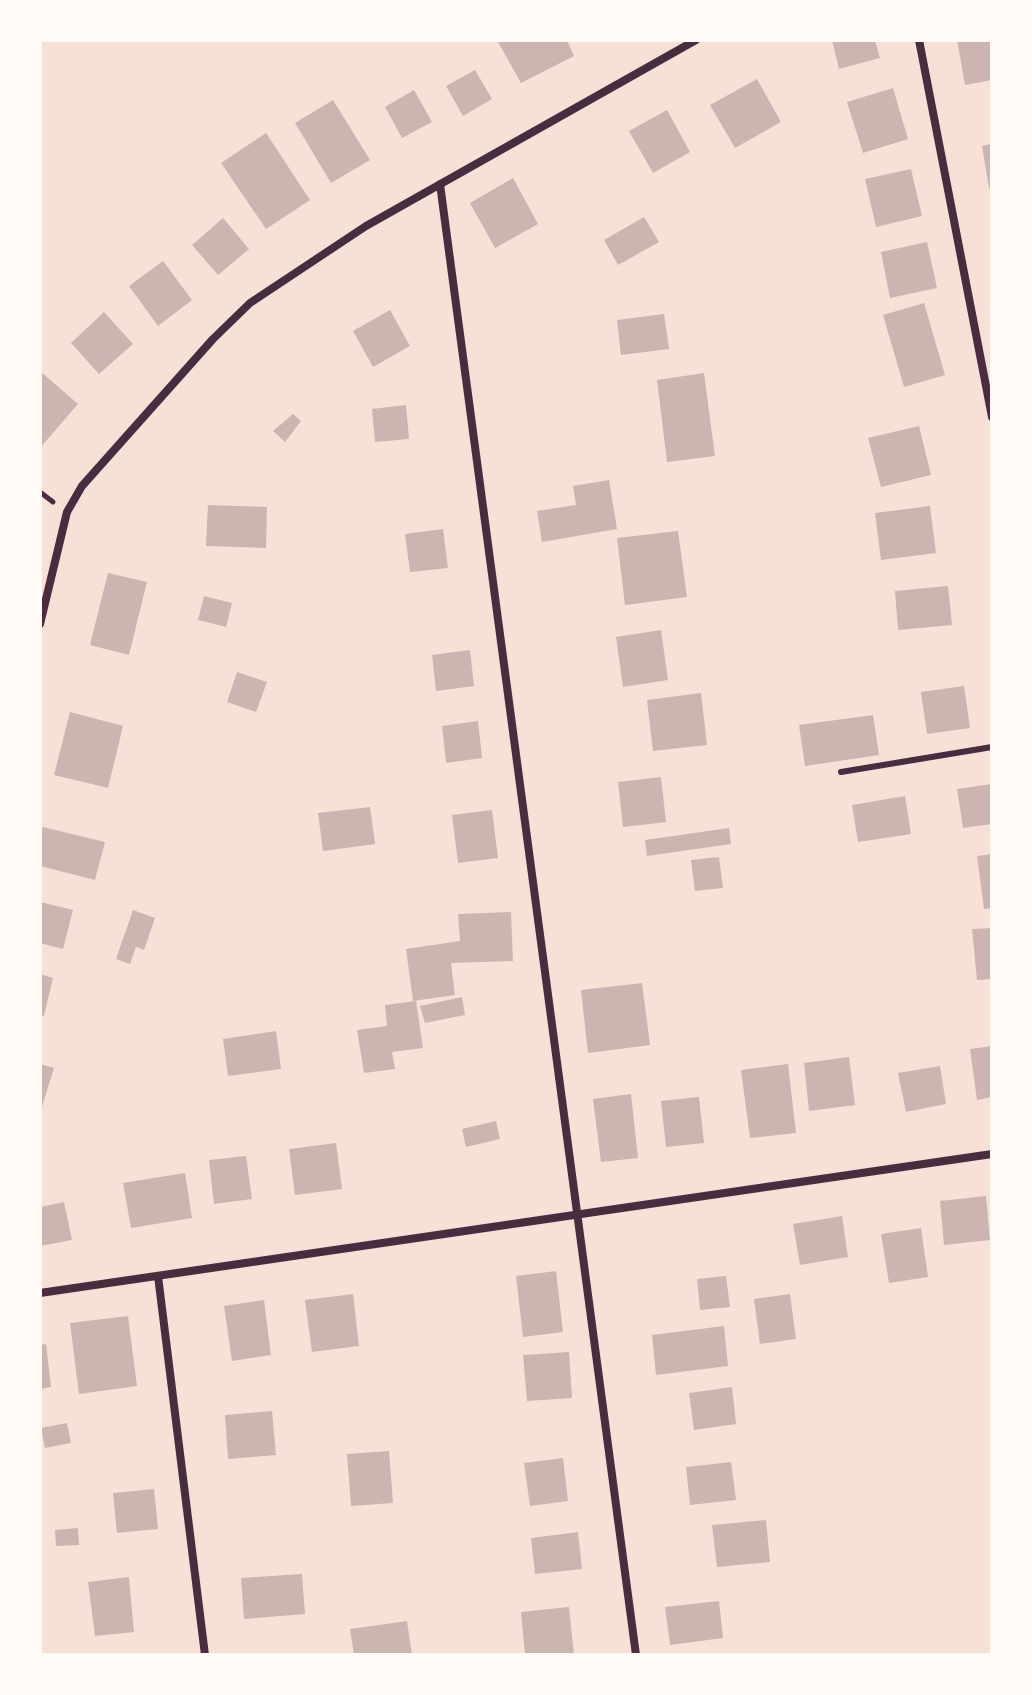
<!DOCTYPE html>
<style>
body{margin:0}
#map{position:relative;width:1032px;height:1695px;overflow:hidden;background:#f7e1d7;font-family:"DM Sans",sans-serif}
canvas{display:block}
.frame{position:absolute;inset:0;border:42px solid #fffaf5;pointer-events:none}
</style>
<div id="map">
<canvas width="1032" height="1695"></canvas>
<div class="frame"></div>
</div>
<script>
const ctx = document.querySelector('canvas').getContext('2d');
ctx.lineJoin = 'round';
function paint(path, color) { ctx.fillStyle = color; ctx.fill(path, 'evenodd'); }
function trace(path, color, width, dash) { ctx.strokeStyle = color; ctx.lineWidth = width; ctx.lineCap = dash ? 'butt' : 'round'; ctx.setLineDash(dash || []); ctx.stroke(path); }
paint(new Path2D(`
 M 497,40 L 567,40 L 574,56 L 521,83 Z
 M 832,40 L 875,40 L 880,58 L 839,69 Z
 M 957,40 L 992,40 L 992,80 L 965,85 Z
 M 475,70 L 492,99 L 463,116 L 446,86 Z
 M 757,79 L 781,122 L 735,148 L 710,105 Z
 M 893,88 L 908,139 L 863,153 L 847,102 Z
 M 414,90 L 432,122 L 402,138 L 385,107 Z
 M 333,100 L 370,160 L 331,183 L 295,123 Z
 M 667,110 L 690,152 L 653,173 L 629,131 Z
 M 266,133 L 310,200 L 266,229 L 221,163 Z
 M 992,144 L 992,188 L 989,188 L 982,146 Z
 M 911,169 L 922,216 L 876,227 L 865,179 Z
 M 513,178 L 538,224 L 495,248 L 470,203 Z
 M 644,217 L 659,242 L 618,265 L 604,240 Z
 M 223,218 L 249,249 L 218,275 L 192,245 Z
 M 927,242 L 937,288 L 890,298 L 881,252 Z
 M 163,261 L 192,300 L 158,326 L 129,286 Z
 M 924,303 L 945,375 L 904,387 L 883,315 Z
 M 390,310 L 410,346 L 373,367 L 353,331 Z
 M 104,312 L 133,344 L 99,374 L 71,343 Z
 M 664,314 L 669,349 L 621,355 L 617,320 Z
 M 40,371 L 78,404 L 40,448 Z
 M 704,373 L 715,456 L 667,462 L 657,380 Z
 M 406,405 L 409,439 L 375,442 L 372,409 Z
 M 293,414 L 301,421 L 285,442 L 273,431 Z
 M 919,426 L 931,475 L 881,487 L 868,438 Z
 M 609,480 L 617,529 L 542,542 L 537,511 L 576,505 L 573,486 Z
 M 208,505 L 267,507 L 266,548 L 206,546 Z
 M 930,506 L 936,553 L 881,560 L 875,513 Z
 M 443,529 L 448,568 L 410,572 L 405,534 Z
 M 678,531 L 687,597 L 625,605 L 617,538 Z
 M 108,573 L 147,582 L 129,655 L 90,645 Z
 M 948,586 L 952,625 L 898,630 L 895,591 Z
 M 204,596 L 232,603 L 226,627 L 198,620 Z
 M 661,630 L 668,680 L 623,687 L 616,637 Z
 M 470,650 L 474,686 L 436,691 L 432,655 Z
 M 237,672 L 267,682 L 256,712 L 227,702 Z
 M 964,686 L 970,728 L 927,734 L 921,692 Z
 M 701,693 L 707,745 L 653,751 L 647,700 Z
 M 70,712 L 123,726 L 108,788 L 54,775 Z
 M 873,715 L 879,755 L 805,766 L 799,725 Z
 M 478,721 L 482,758 L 446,763 L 442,726 Z
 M 661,777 L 666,822 L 623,827 L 618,782 Z
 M 992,784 L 992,824 L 963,828 L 957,789 Z
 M 905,796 L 911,834 L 858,842 L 852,805 Z
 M 370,807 L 375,844 L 323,851 L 318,813 Z
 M 492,810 L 498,858 L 458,863 L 452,815 Z
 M 43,827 L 105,842 L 95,880 L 40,866 L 40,840 Z
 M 729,828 L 731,844 L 647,856 L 645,840 Z
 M 992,854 L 992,908 L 984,909 L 977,856 Z
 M 719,857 L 723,888 L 695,891 L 691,860 Z
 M 40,902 L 73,910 L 63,949 L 40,943 Z
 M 133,910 L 155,918 L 144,950 L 136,947 L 130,964 L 116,959 Z
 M 511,912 L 513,961 L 451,963 L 455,995 L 413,1001 L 406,949 L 460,941 L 458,914 Z
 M 992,928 L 992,979 L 977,980 L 972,929 Z
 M 40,974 L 53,978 L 44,1016 L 40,1015 Z
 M 642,983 L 650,1045 L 588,1053 L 581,990 Z
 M 462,997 L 465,1015 L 425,1023 L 420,1006 Z
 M 416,1001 L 423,1048 L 392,1052 L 395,1069 L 364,1073 L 357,1030 L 387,1026 L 385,1005 Z
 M 276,1031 L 281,1069 L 228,1076 L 223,1039 Z
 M 992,1046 L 992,1097 L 977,1100 L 970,1049 Z
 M 849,1057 L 855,1105 L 809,1111 L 804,1063 Z
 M 40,1064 L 54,1068 L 41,1110 L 40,1110 Z
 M 788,1064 L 796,1133 L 750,1138 L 741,1070 Z
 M 940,1066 L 946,1104 L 906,1112 L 898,1073 Z
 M 631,1094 L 638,1158 L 601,1162 L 593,1099 Z
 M 699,1097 L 704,1143 L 666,1147 L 661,1101 Z
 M 496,1121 L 500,1139 L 466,1147 L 462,1129 Z
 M 336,1143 L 342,1189 L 295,1195 L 289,1149 Z
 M 246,1156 L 252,1199 L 214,1204 L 209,1160 Z
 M 185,1173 L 192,1218 L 131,1228 L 123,1183 Z
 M 986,1196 L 990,1240 L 944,1245 L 940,1201 Z
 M 64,1202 L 72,1240 L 40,1246 L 40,1207 Z
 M 842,1216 L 848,1257 L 800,1265 L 793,1224 Z
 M 921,1228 L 928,1277 L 889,1283 L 881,1234 Z
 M 556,1271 L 563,1332 L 523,1337 L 516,1276 Z
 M 726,1276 L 730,1307 L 700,1310 L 697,1279 Z
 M 353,1294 L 359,1346 L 312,1352 L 305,1300 Z
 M 790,1294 L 796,1339 L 760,1344 L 754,1299 Z
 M 264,1300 L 271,1355 L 232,1361 L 224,1306 Z
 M 128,1316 L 137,1386 L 79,1394 L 70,1323 Z
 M 724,1326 L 728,1366 L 656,1375 L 652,1335 Z
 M 46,1344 L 51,1387 L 40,1389 L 40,1345 Z
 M 569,1352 L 572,1398 L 527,1401 L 523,1355 Z
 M 732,1387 L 736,1424 L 694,1430 L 689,1393 Z
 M 272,1411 L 276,1455 L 228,1459 L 225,1415 Z
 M 67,1423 L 71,1443 L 45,1448 L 41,1428 Z
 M 389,1451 L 393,1503 L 351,1506 L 347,1454 Z
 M 563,1458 L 568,1501 L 530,1506 L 524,1463 Z
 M 731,1462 L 736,1500 L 690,1505 L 686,1467 Z
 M 154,1489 L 158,1529 L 117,1533 L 113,1493 Z
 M 766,1520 L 770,1562 L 717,1567 L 712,1525 Z
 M 78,1528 L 79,1545 L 56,1546 L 55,1530 Z
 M 578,1532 L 582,1569 L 535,1574 L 531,1538 Z
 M 302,1574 L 305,1614 L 244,1619 L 241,1578 Z
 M 129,1577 L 134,1632 L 95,1636 L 88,1582 Z
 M 719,1601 L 723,1638 L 670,1645 L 665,1607 Z
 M 569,1607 L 574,1655 L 525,1655 L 521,1612 Z
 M 407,1621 L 412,1655 L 354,1655 L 350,1629 Z`), '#ccb4b1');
trace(new Path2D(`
 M 40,492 L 53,502`), '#4a2c40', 5);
trace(new Path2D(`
 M 841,772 L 992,747`), '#4a2c40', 6);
trace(new Path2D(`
 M 919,40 L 992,417
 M 440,184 L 636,1655
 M 40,624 L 67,512 L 82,486 L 213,339 L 250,303 L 366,226 L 696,40
 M 158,1276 L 205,1655
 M 40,1293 L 992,1154`), '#4a2c40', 8);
</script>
